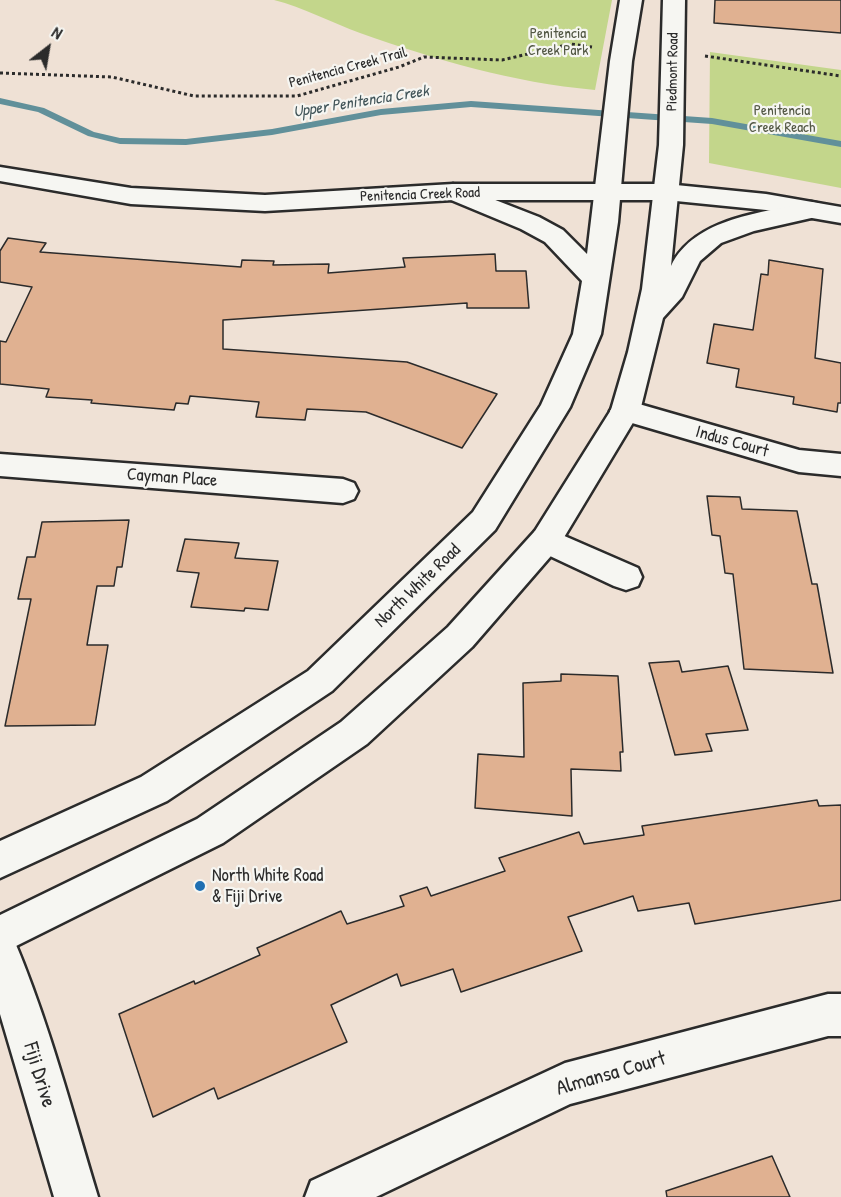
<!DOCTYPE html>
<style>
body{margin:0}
#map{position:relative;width:841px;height:1197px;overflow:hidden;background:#efe1d5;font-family:"Patrick Hand",sans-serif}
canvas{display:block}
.north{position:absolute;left:18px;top:18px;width:60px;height:60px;-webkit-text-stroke:4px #f6f6f2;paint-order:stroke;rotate:31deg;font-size:16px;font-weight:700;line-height:24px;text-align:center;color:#2b2b2b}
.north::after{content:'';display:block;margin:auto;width:21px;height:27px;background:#2b2b2b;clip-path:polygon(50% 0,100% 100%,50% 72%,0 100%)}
</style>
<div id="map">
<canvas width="841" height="1197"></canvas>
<div class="north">N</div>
</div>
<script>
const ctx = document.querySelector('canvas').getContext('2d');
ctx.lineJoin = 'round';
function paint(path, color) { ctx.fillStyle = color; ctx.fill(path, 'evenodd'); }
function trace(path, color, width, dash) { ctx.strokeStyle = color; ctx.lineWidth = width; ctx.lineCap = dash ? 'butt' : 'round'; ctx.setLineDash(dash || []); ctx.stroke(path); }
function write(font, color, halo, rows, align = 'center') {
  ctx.font = font + ' "Patrick Hand",sans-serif'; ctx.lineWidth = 4.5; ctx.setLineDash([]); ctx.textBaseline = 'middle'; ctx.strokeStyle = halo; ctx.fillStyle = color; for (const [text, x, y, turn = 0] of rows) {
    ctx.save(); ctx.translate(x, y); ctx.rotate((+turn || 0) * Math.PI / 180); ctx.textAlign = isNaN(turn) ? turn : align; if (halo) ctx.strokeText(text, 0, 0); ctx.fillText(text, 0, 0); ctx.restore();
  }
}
paint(new Path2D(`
 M 274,0 L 612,0 L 595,90 C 510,82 440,61 360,33 C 332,23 303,7 274,0 Z
 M 710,52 L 841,70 L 841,188 L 709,163 Z`), '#c3d68b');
paint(new Path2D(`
 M 0,98 L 44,108 L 94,132 L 120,138 L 186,139 L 272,129 L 381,109 L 471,101 L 712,118 L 841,141 L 841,147 L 712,124 L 471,107 L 381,115 L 272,135 L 186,145 L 120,144 L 88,136 L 38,112 L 0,104 Z`), '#61909a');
const building = new Path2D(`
 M 715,0 L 841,0 L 841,33 L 714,23 Z
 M 8,238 L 46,243 L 40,252 L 241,267 L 242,260 L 274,261 L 273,265 L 329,264 L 328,273 L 405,267 L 403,258 L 495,254 L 496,271 L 526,271 L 529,308 L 467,308 L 467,303 L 223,320 L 223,349 L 407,362 L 497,394 L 462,448 L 366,412 L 307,409 L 305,420 L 256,417 L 259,402 L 190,396 L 188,404 L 176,403 L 174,410 L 91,403 L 92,400 L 46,397 L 49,389 L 0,384 L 0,341 L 6,342 L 32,287 L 0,282 L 0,251 Z
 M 769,260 L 823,269 L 815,358 L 841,363 L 841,403 L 838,403 L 837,412 L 793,404 L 794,397 L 736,387 L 739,369 L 707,363 L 714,324 L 753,330 L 761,274 L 768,275 Z
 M 707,496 L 740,497 L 742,509 L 797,511 L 812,584 L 817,584 L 833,673 L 744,669 L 733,574 L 725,573 L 720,536 L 712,535 Z
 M 129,520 L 122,567 L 117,567 L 114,586 L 97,586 L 87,645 L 108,645 L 95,725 L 5,726 L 31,599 L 18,599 L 27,557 L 35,557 L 42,522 Z
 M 185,539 L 239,543 L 235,558 L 278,561 L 268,610 L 245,608 L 244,611 L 191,607 L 199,573 L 177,571 Z
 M 679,661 L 682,672 L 728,666 L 748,730 L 706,734 L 712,751 L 675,755 L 649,663 Z
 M 561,674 L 618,676 L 623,752 L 620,752 L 621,771 L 571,769 L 572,816 L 475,808 L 478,754 L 524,757 L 523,683 L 561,681 Z
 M 817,800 L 819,806 L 841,805 L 841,900 L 695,924 L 689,903 L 638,911 L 633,896 L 568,917 L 582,951 L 461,992 L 453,969 L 401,986 L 397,974 L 331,1005 L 347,1042 L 218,1099 L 214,1088 L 153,1117 L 119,1014 L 194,981 L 195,984 L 260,955 L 257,948 L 341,911 L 347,924 L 404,906 L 400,896 L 427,887 L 431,896 L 505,871 L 499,858 L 579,832 L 584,844 L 644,835 L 642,826 Z
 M 772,1156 L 790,1197 L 667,1197 L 666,1191 Z`);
paint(building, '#e0b191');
trace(building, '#2b2b2b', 1.5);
const minor = new Path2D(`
 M 625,400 L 799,450 L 841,454 L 841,476 L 799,472 L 615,418 L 610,411 L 615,404 Z
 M 0,454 L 343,479 L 354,483 L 358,491 L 354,499 L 343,503 L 0,476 Z
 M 546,528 L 638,568 L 642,577 L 638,586 L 626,590 L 614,586 L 535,549 L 530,540 L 535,531 Z
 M 0,934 L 14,940 C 49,1023 72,1111 98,1197 L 54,1197 L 0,1014 Z
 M 828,994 L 841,994 L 841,1036 L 828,1036 L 570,1104 L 376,1197 L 305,1197 L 311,1181 L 565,1063 Z`);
const tertiary = new Path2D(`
 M 0,167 L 131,188 L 265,195 L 453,184 L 666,184 L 766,194 L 841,207 L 841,223 L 766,210 L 666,200 L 453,200 L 265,211 L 131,204 L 0,181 Z`);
const secondary = new Path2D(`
 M 620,0 L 642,0 L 632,61 L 618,222 L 601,334 L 570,407 L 495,530 L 332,691 L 167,801 L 0,878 L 0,841 L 141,777 L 308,671 L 473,512 L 541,405 L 573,334 L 582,281 L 545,242 L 521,229 L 444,197 L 440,192 L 444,187 L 453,184 L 462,187 L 539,217 L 563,230 L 587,254 L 610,61 Z
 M 663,0 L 685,0 L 683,145 L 671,266 C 695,217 763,213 811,202 L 820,204 L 824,210 L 820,216 L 754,231 L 721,243 L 700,261 L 682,297 L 663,318 L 640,411 L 557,549 L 472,647 L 367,744 L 223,843 L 0,954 L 0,915 L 197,819 L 341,722 L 448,627 L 535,531 L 611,410 L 628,352 L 642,289 L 659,145 Z`);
trace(minor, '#2b2b2b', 5);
trace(tertiary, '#2b2b2b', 5);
trace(secondary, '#2b2b2b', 5);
trace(new Path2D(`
 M 705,56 L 841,76
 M 0,73 L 112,77 L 194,96 L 297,96 L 399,67 L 424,57 L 502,60 L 571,44 L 592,47`), '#2b2b2b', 3, [3, 3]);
paint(minor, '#f6f6f2');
paint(tertiary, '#f6f6f2');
paint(secondary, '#f6f6f2');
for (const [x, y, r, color] of [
 [200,886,6,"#1f6fb2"]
]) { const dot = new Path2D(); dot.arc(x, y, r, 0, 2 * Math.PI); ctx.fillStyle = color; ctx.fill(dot); trace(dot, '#f6f6f2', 2); }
write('15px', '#515643', '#f6f6f2', [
 ["Penitencia",558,34],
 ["Creek Park",558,51],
 ["Penitencia",782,111],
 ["Creek Reach",782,128]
]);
write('15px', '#2b2b2b', '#f6f6f2', [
 ["Penitencia Creek Trail",348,68,-15],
 ["Piedmont Road",673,72,-89],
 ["Penitencia Creek Road",420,195,-2]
]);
write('italic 16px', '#425559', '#f6f6f2', [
 ["Upper Penitencia Creek",361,102,-9]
]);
write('18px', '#2b2b2b', '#f6f6f2', [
 ["Indus Court",732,442,16],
 ["Cayman Place",172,478,4],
 ["North White Road",418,586,-44]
]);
write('18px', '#2b2b2b', '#f6f6f2', [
 ["North White Road",212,876],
 ["& Fiji Drive",212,897]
], 'left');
write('21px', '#2b2b2b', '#f6f6f2', [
 ["Almansa Court",611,1074,-16],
 ["Fiji Drive",39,1075,73]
]);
</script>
